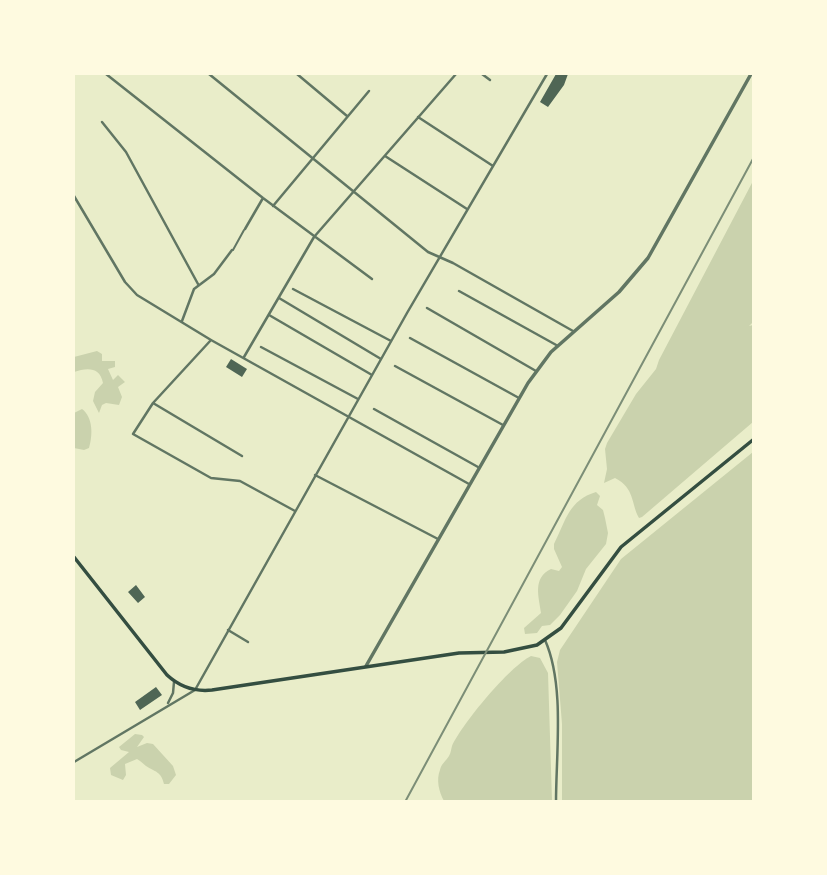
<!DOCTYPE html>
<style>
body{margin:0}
#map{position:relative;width:827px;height:875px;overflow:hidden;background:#e9edc9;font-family:"Source Sans 3",sans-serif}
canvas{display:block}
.frame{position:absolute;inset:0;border:75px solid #fefae0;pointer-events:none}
</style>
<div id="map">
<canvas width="827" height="875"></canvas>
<div class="frame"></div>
</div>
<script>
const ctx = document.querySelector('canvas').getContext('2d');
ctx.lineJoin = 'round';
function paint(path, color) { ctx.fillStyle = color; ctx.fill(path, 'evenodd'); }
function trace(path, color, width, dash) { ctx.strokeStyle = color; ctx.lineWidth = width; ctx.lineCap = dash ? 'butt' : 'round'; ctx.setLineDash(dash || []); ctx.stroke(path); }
paint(new Path2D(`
 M 753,181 L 754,321 L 749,326 L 753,325 L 753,422 L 642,517 L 639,518 C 631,504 635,488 615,478 L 604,483 L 607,469 L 605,449 L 607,443 L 636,394 L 656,369 L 659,360 Z
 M 97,351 L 102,354 L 102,361 L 115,361 L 115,367 L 108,369 L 113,380 L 118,375 L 125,382 L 118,387 L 122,397 L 119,405 L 106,403 L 102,405 L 99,413 L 93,401 L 95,392 L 103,383 C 100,366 86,368 74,372 L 74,357 Z
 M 82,409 C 93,417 93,435 89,448 L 84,450 L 74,448 L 74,413 Z
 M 753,452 L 753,801 L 562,801 L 562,724 L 557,662 L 560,650 L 621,559 Z
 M 596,492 L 600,496 L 597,505 L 603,510 L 605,518 L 608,533 L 606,544 L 586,569 L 577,591 L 560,615 L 550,625 L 542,626 L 537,633 L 525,634 L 524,628 L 541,613 C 539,597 532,578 551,569 L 559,571 L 562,567 L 554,549 L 554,544 C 566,520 569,500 596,492 Z
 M 531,656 L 540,658 L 548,673 L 552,801 L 444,801 C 439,792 436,780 440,770 C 441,764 446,761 449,756 C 451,753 451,749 452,746 C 463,723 509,667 531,656 Z
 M 135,734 L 142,735 L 144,737 L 137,747 L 147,743 L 153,744 L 173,766 L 176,775 L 169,784 L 164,784 C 161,771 155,772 146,766 C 143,764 141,761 137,759 L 125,764 L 126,775 L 123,780 L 111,775 L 110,768 L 129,752 L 121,750 L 119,747 Z`), '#cad2ad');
paint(new Path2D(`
 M 556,74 L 568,74 L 564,85 L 548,107 L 540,102 Z
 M 231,359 L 247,369 L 242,377 L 226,367 Z
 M 136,585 L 145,597 L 138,603 L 128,592 Z
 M 156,687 L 162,695 L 140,710 L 135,702 Z`), '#4f6655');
trace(new Path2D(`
 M 233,250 L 244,230`), '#617663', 2);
trace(new Path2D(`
 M 106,74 L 263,198 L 372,279
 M 209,74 L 428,252 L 453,263 L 573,331
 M 297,74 L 347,116
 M 482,74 L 490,80
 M 418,117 L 493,166
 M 102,122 L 126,152 L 198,284
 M 385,156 L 467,209
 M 74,196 L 125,282 L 137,295 L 211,340 L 469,484
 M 273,206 L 369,91
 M 245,229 L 263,198
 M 293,289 L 391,341
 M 459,291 L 558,346
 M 279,298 L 381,359
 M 427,308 L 536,371
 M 269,315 L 372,375
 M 182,321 L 194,289 L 214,274 L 232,250
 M 410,338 L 519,398
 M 211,340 L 153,403 L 133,434 L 211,478 L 240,481 L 295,511
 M 261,347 L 358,399
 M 244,357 L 314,237 L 456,74
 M 395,366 L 503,425
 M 153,403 L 242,456
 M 374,409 L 478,467
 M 315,475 L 438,539
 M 228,630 L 248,642
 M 545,640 C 565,685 556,753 556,802
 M 168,703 L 173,693 L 174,682
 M 74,762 L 195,690 L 407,313 L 547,74`), '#617663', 2.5);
trace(new Path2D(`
 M 366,666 L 528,383 L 551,352 L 619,292 L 648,258 L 751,74`), '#617663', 3.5);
trace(new Path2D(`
 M 74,557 L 167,675 C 180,687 194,692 212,690 L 459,653 L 504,652 L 537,645 L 561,628 L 621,547 L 754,439`), '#344e41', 3.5);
trace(new Path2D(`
 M 405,802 L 754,157`), '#7c8e77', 2);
</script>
